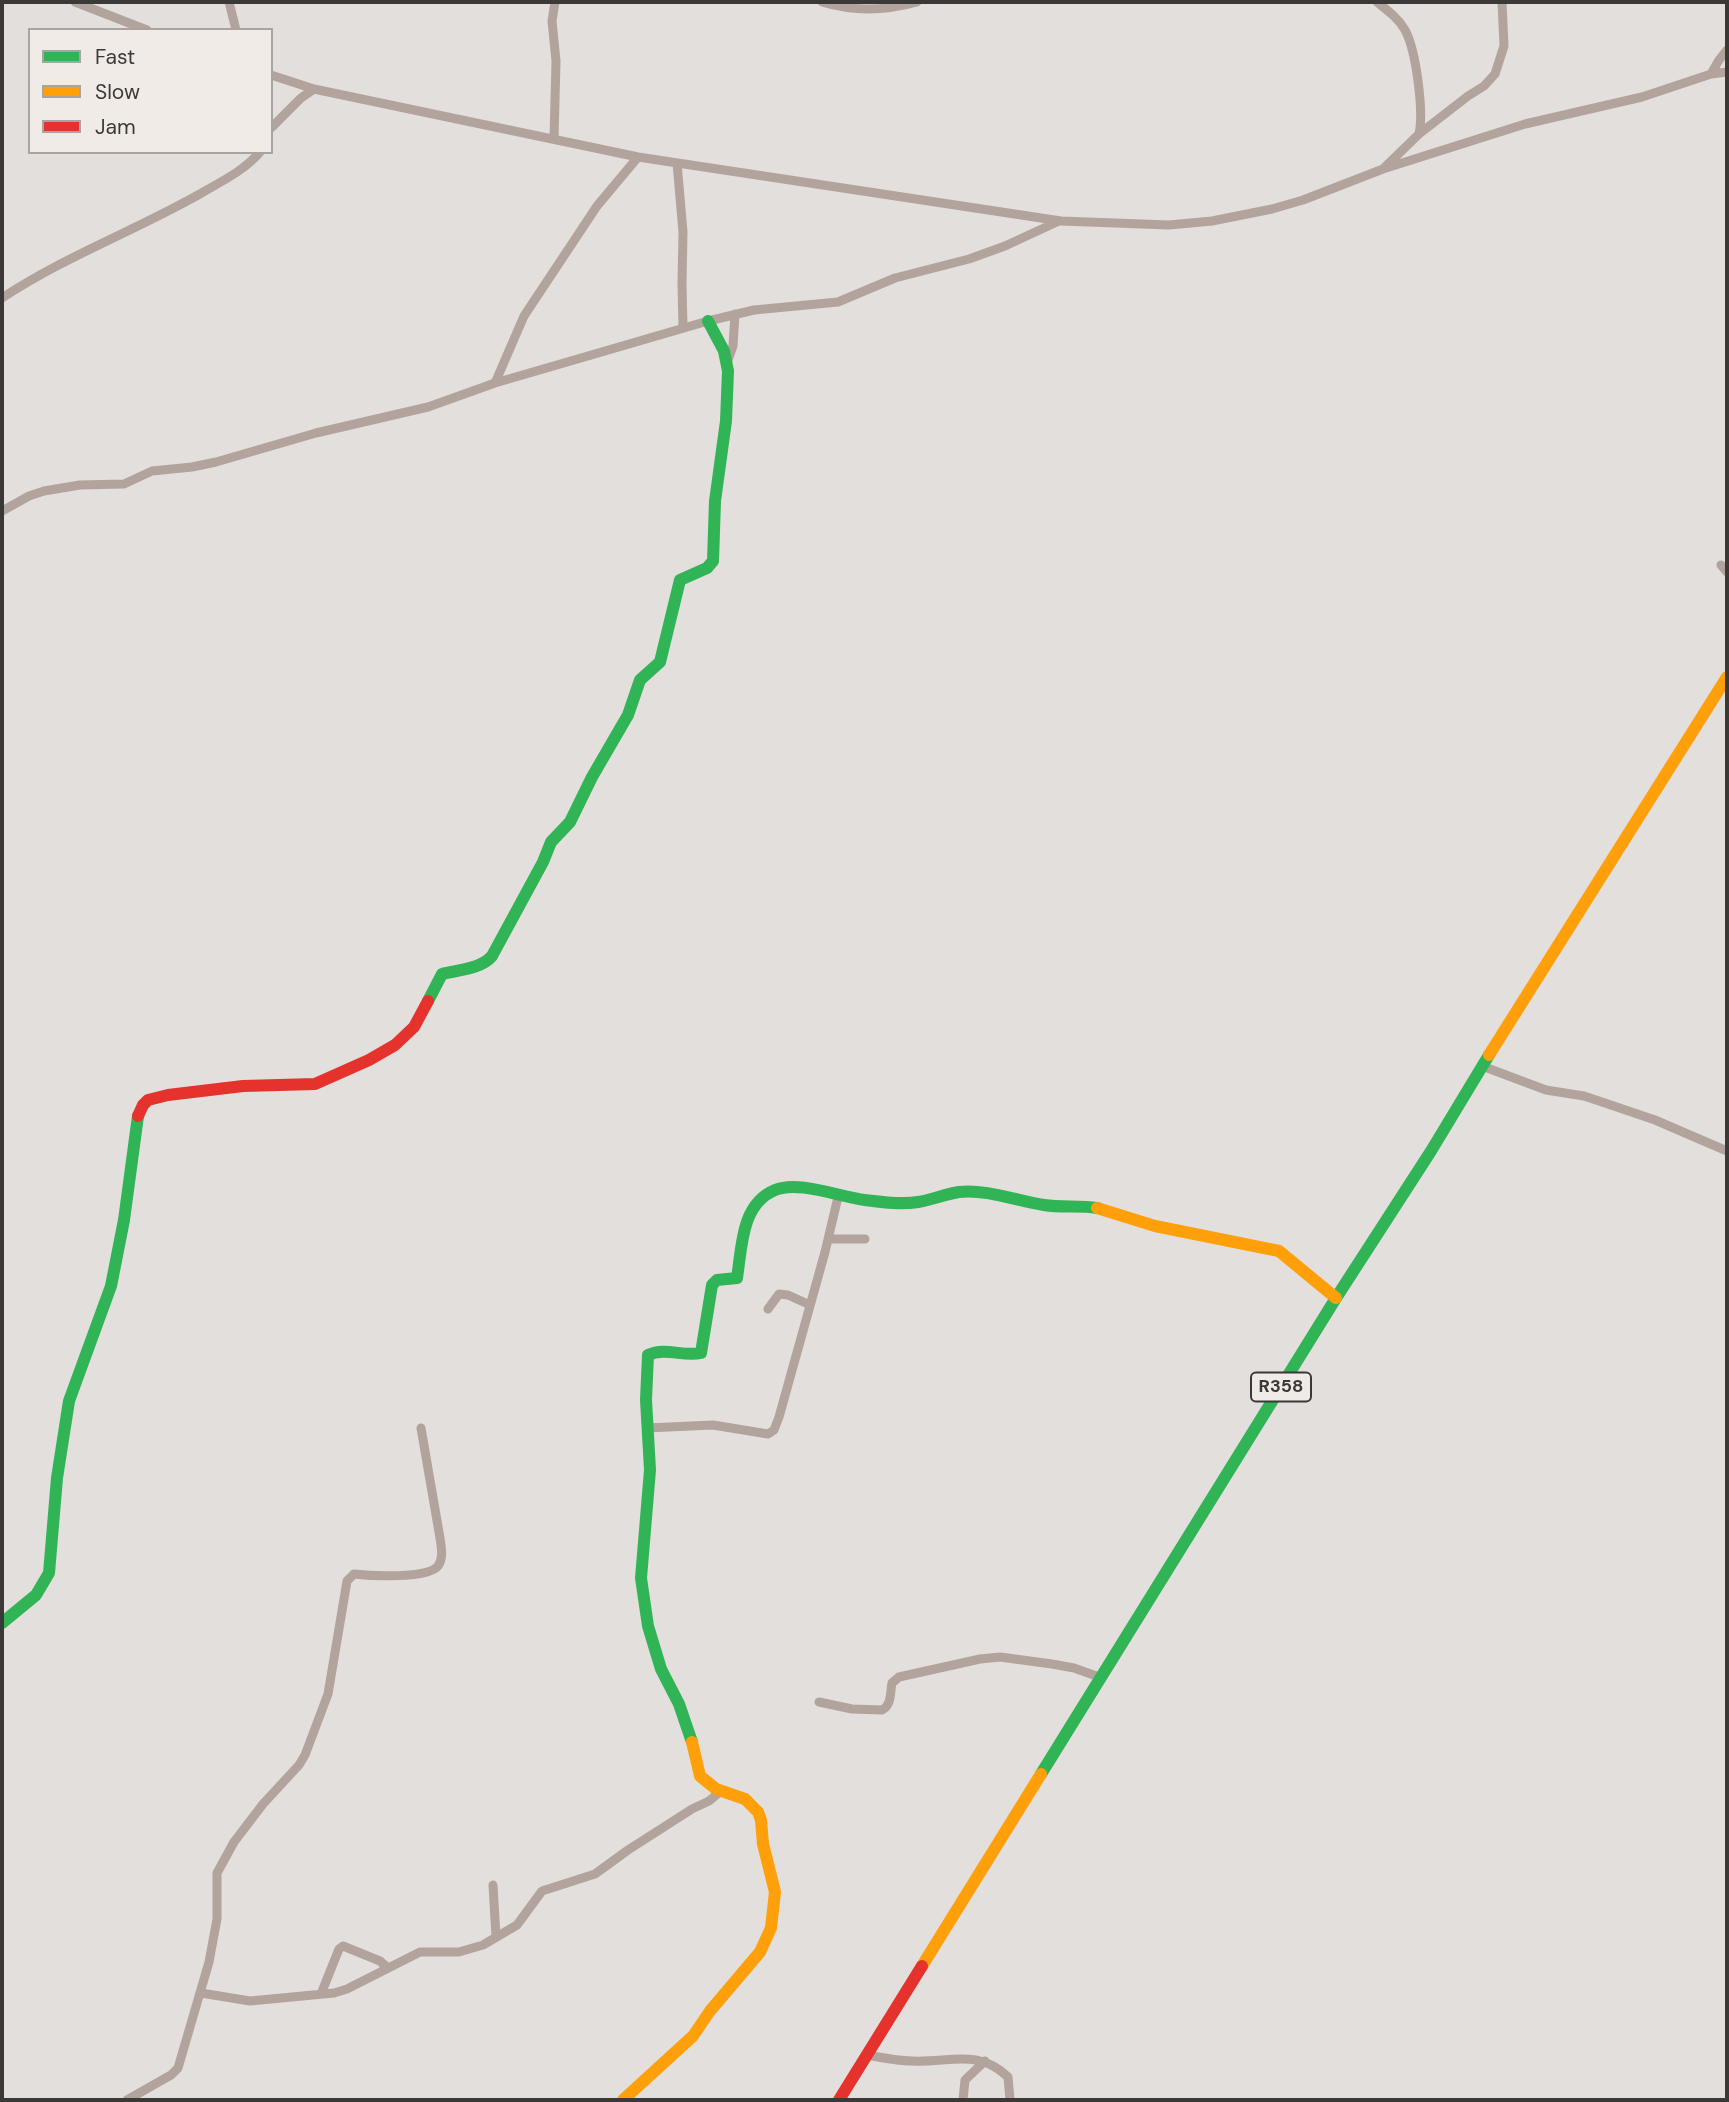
<!DOCTYPE html>
<style>
body{margin:0}
#map{position:relative;width:1729px;height:2102px;overflow:hidden;background:#e2dfdd;font-family:"DM Sans",sans-serif}
canvas{display:block}
.frame{position:absolute;inset:0;border:4px solid #3b3938;pointer-events:none}
.legend{position:absolute;left:28px;top:28px;width:245px;height:126px;box-sizing:border-box;background:#f1ebe8;border:2px solid #a8a4a2;margin:0;padding:9px 12px;list-style:none;font-size:21px;color:#3b3938}
.legend li{display:flex;align-items:center;gap:14px;height:35px}
.legend b{width:35px;border:2px solid #a8a4a2}
</style>
<div id="map">
<canvas width="1729" height="2102"></canvas>
<div class="frame"></div>
<ul class="legend">
<li><b style="height:9px;background:#30b455"></b>Fast</li>
<li><b style="height:9px;background:#ff9f0a"></b>Slow</li>
<li><b style="height:9px;background:#e5322d"></b>Jam</li>
</ul>
</div>
<script>
const ctx = document.querySelector('canvas').getContext('2d');
ctx.lineJoin = 'round';
function trace(path, color, width, dash) { ctx.strokeStyle = color; ctx.lineWidth = width; ctx.lineCap = dash ? 'butt' : 'round'; ctx.setLineDash(dash || []); ctx.stroke(path); }
function write(font, color, halo, rows, align = 'center') {
  ctx.font = font + ' "DM Sans",sans-serif'; ctx.lineWidth = 5; ctx.setLineDash([]); ctx.textBaseline = 'middle'; ctx.strokeStyle = halo; ctx.fillStyle = color; for (const [text, x, y, turn = 0] of rows) {
    ctx.save(); ctx.translate(x, y); ctx.rotate((+turn || 0) * Math.PI / 180); ctx.textAlign = isNaN(turn) ? turn : align; if (halo) ctx.strokeText(text, 0, 0); ctx.fillText(text, 0, 0); ctx.restore();
  }
}
trace(new Path2D(`
 M 75,2 L 147,30
 M 229,2 L 236,30
 M 822,2 C 855,12 885,11 917,2
 M 1377,2 C 1387,10 1398,18 1405,30 C 1416,50 1424,111 1419,134 L 1384,168
 M 1711,74 L 1719,60 L 1727,50
 M 271,75 L 314,89 L 638,157 L 1061,221 L 1169,225 L 1212,221 L 1272,209 L 1303,200 L 1383,169 L 1525,124 L 1642,97 L 1711,74 L 1727,72
 M 271,128 L 301,98 L 314,89
 M 1419,134 L 1468,96 L 1484,86 L 1495,74 L 1504,46 L 1502,2
 M 554,139 L 556,61 L 552,21 L 555,2
 M 677,163 L 683,232 L 682,283 L 683,328
 M 2,298 C 64,257 134,231 198,195 C 220,182 244,171 260,152
 M 727,363 L 733,346 L 735,314
 M 495,383 L 524,316 L 597,206 L 638,157
 M 2,511 L 29,496 L 44,491 L 80,485 L 124,484 L 152,471 L 192,467 L 216,462 L 316,433 L 428,407 L 495,383 L 708,321 L 754,310 L 838,302 L 895,278 L 969,259 L 1005,246 L 1059,221
 M 1721,565 L 1727,572
 M 1482,1066 L 1546,1090 L 1584,1096 L 1605,1103 L 1655,1120 L 1727,1151
 M 829,1239 L 865,1239
 M 768,1309 L 779,1294 L 788,1295 L 810,1305
 M 647,1428 L 713,1425 L 768,1434 L 774,1430 L 779,1417 L 825,1252 L 838,1197
 M 819,1702 L 852,1709 L 882,1710 C 892,1705 890,1692 892,1683 L 899,1677 L 980,1659 L 1000,1657 L 1052,1664 L 1074,1668 L 1102,1678
 M 493,1885 L 496,1937
 M 201,1993 L 250,2001 L 334,1993 L 347,1989 L 420,1952 L 459,1952 L 483,1945 L 517,1925 L 542,1891 L 595,1874 L 628,1850 L 692,1809 L 709,1801 L 721,1791
 M 321,1994 L 339,1949 L 343,1946 L 380,1961 L 388,1968
 M 868,2055 C 883,2058 898,2061 912,2061 C 949,2063 978,2048 1008,2077 L 1010,2100
 M 127,2100 L 171,2075 L 178,2068 L 209,1962 L 217,1919 L 217,1873 L 234,1842 L 263,1804 L 299,1765 L 305,1755 L 328,1694 L 347,1581 L 354,1574 C 370,1576 428,1579 438,1566 C 444,1558 441,1546 440,1538 L 421,1428
 M 963,2100 L 965,2080 L 985,2061`), '#b2a49d', 9);
trace(new Path2D(`
 M 428,1001 L 442,974 C 458,970 481,969 492,956 L 543,862 L 551,842 L 570,822 L 592,777 L 628,715 L 640,680 L 660,662 L 680,580 L 707,568 L 713,561 L 715,501 L 726,421 L 728,371 L 724,351 L 708,321
 M 2,1623 L 36,1595 L 49,1573 L 57,1478 L 69,1401 L 111,1286 L 124,1220 L 138,1116
 M 692,1742 L 679,1704 L 661,1669 L 648,1626 L 641,1578 L 650,1470 L 646,1400 L 648,1355 C 666,1347 683,1357 701,1353 L 712,1285 L 717,1280 L 737,1278 C 742,1247 741,1204 775,1190 C 798,1180 840,1197 865,1200 C 881,1202 901,1205 918,1202 C 932,1200 945,1194 959,1192 C 987,1189 1017,1201 1044,1205 C 1061,1208 1080,1205 1097,1208
 M 1041,1774 L 1336,1298 L 1431,1151 L 1489,1055`), '#30b455', 12);
trace(new Path2D(`
 M 1489,1055 L 1727,677
 M 1097,1208 L 1155,1226 L 1279,1251 L 1336,1298
 M 922,1966 L 1041,1774
 M 623,2100 L 693,2036 L 710,2011 L 760,1952 L 771,1928 L 775,1892 L 763,1844 L 761,1820 L 758,1812 L 745,1799 L 716,1789 L 700,1776 L 692,1742`), '#ff9f0a', 12);
trace(new Path2D(`
 M 138,1116 L 143,1105 L 148,1100 L 168,1095 L 243,1086 L 315,1084 L 369,1060 L 395,1045 L 414,1027 L 428,1001
 M 839,2100 L 922,1966`), '#e5322d', 12);
for (const [x, y, w] of [
 [1281,1387,60]
]) { const box = new Path2D(); box.roundRect(x - w / 2, y - 14.5, w, 29, 5); ctx.fillStyle = '#f1ebe8'; ctx.fill(box); trace(box, '#3b3938', 2); }
write('bold 18px', '#3b3938', null, [
 ["R358",1281,1387]
]);
</script>
